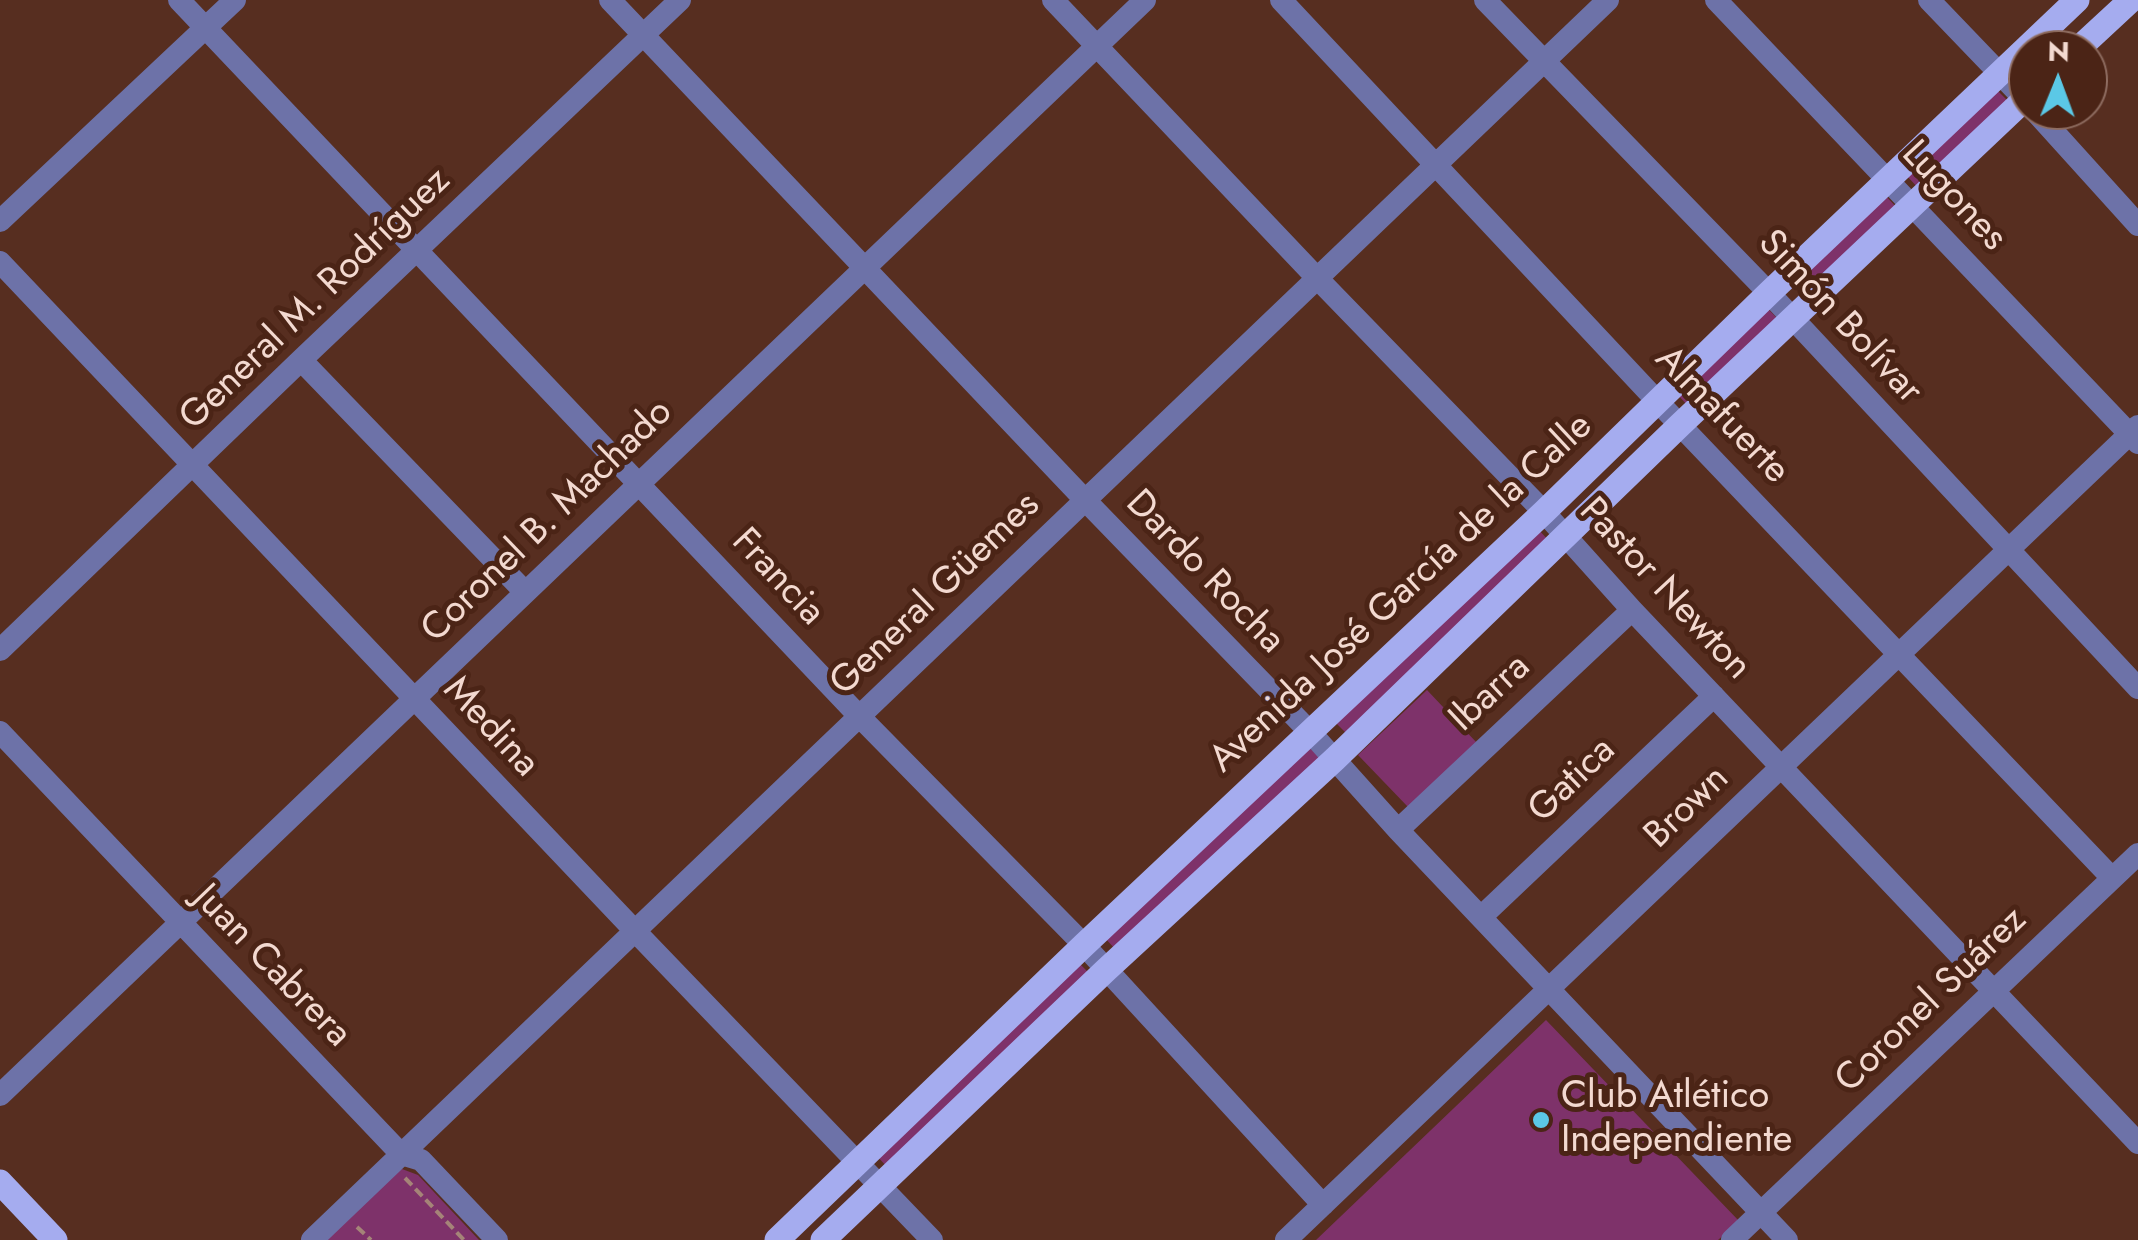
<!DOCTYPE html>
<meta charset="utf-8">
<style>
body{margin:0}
#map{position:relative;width:2138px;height:1240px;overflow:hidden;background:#572e20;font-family:Jost,sans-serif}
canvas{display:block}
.north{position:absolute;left:2008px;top:30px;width:100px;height:100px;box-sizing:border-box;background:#4b2416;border:2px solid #8e6c60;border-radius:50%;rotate:1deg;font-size:28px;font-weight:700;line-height:40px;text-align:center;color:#f3d9d0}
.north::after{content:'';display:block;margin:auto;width:35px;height:45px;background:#5bc8e6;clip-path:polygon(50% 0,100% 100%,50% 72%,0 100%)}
</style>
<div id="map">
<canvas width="2138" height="1240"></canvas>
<div class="north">N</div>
</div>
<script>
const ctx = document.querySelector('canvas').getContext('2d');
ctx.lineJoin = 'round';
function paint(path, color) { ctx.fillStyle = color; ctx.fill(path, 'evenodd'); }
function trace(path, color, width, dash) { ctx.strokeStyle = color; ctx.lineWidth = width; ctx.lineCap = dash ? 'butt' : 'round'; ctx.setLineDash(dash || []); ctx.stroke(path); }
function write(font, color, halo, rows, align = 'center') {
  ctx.font = font + ' Jost,sans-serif'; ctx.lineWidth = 10; ctx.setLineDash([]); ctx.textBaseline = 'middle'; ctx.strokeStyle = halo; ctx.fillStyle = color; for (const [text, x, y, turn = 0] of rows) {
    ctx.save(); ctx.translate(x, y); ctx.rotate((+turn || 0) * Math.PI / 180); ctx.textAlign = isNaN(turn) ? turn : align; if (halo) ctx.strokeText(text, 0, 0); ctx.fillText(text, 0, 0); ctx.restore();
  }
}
paint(new Path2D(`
 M 1997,90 L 2009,102 L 1919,189 L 1907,176 Z
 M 1885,195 L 1897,208 L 1807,294 L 1795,281 Z
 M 1767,308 L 1779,320 L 1689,407 L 1677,394 Z
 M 1538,529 L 1550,542 L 1346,733 L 1334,721 Z
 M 1427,690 L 1477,743 L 1408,807 L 1358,755 Z
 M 1308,746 L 1320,758 L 1116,950 L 1104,937 Z
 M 1077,961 L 1089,973 L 888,1168 L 876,1155 Z
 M 1546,1020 L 1739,1221 L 1718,1240 L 1316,1240 Z
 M 402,1169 L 418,1175 L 479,1240 L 326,1240 L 394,1173 Z`), '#7e326a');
trace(new Path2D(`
 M 405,1178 L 464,1240
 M 357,1227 L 371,1240`), '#a58478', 4, [10, 5]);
trace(new Path2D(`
 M 179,0 L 859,716 L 1084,945 L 1323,1205
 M 610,0 L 1085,500 L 1311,733 L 1398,830 L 1787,1240
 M 1053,0 L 1317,278 L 1544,512 L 1632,610 L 2138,1143
 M 1281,0 L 1658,402 L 2112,878
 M 1485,0 L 1769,293 L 2138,688
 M 1716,0 L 2138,443
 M 1929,0 L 2028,103
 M 2034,110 L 2138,225
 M 0,221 L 235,0
 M 0,262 L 635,931 L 932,1240
 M 301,360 L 525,592
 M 0,650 L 301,360 L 680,0
 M 0,732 L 401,1154 L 421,1160 L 497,1240
 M 1398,830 L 1632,610
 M 1481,917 L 1714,696
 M 0,1095 L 1145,0
 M 312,1240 L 1608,0
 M 1286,1240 L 2138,426
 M 1732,1240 L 2138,854`), '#6d72a8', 22);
trace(new Path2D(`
 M 2077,50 L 2131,0
 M 0,1182 L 55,1240
 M 777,1240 L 1084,945 L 1544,512 L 1769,293 L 2077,0
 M 823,1240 L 1106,970 L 1335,759 L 1680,425 L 2028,96`), '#a5acef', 25);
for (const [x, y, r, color] of [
 [1541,1120,10,"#5bc8e6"]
]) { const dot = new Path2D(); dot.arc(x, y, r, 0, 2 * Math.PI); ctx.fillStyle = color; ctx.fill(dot); trace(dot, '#4b2416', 4); }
write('38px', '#f3d9d0', '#4b2416', [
 ["Lugones",1953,197,47],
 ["General M. Rodríguez",316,300,-44],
 ["Simón Bolívar",1839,318,47],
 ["Almafuerte",1721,416,46],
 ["Coronel B. Machado",548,522,-44],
 ["Dardo Rocha",1204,573,46],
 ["Francia",777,578,47],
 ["Pastor Newton",1664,590,47],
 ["Avenida José García de la Calle",1402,594,-43],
 ["General Güemes",936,595,-44],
 ["Ibarra",1491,694,-43],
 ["Medina",490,728,47],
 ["Gatica",1573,781,-44],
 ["Brown",1688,808,-44],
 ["Juan Cabrera",271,967,46],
 ["Coronel Suárez",1932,1001,-44]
]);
write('38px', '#f3d9d0', '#4b2416', [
 ["Club Atlético",1561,1098],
 ["Independiente",1561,1142]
], 'left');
</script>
